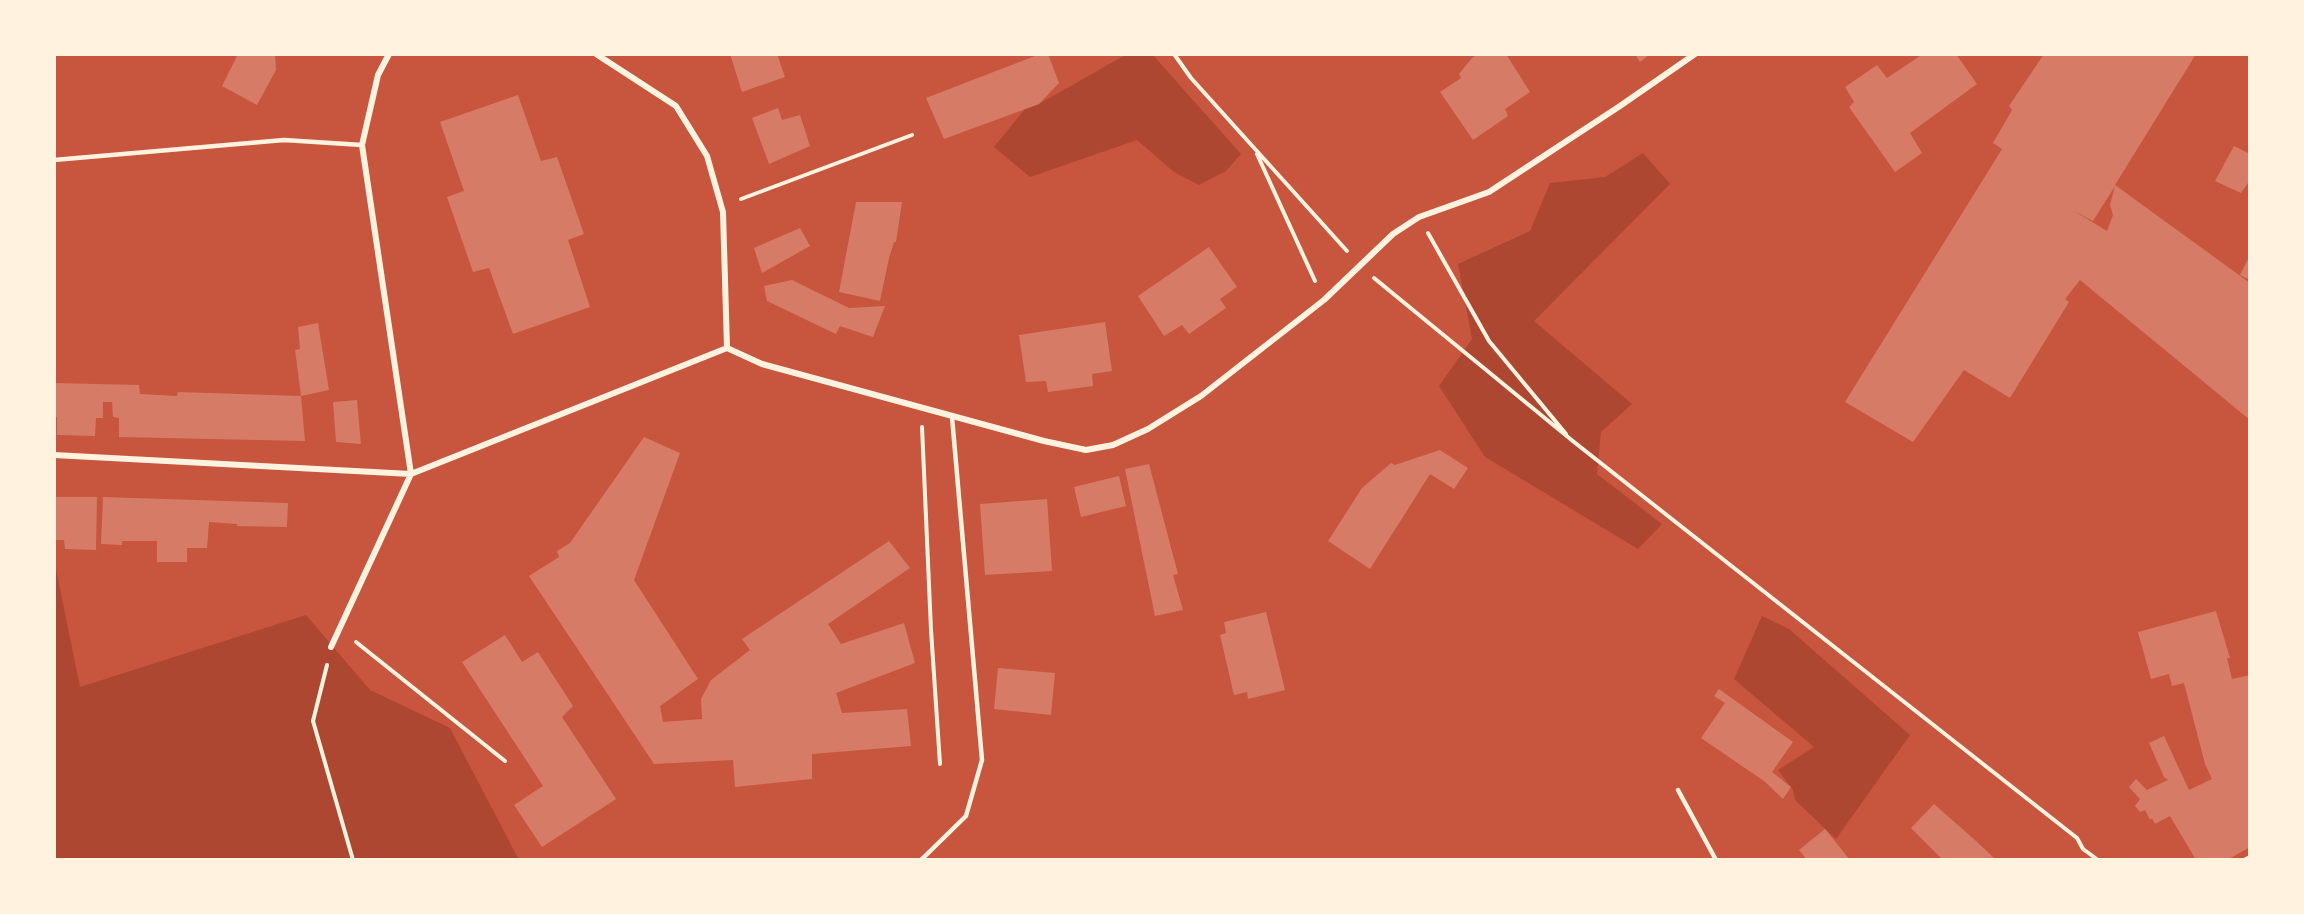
<!DOCTYPE html>
<style>
body{margin:0}
#map{position:relative;width:2304px;height:914px;overflow:hidden;background:#c8553d;font-family:Signika,sans-serif}
canvas{display:block}
.frame{position:absolute;inset:0;border:56px solid #fff3e0;pointer-events:none}
</style>
<div id="map">
<canvas width="2304" height="914"></canvas>
<div class="frame"></div>
</div>
<script>
const ctx = document.querySelector('canvas').getContext('2d');
ctx.lineJoin = 'round';
function paint(path, color) { ctx.fillStyle = color; ctx.fill(path, 'evenodd'); }
function trace(path, color, width, dash) { ctx.strokeStyle = color; ctx.lineWidth = width; ctx.lineCap = dash ? 'butt' : 'round'; ctx.setLineDash(dash || []); ctx.stroke(path); }
paint(new Path2D(`
 M 1127,54 L 1152,54 L 1241,154 L 1226,171 L 1199,185 L 1174,172 L 1137,140 L 1030,177 L 994,147 L 1025,109 L 1039,104 Z
 M 1643,153 L 1670,184 L 1534,321 L 1632,404 L 1601,432 L 1597,474 L 1662,524 L 1638,549 L 1485,457 L 1439,386 L 1472,339 L 1458,264 L 1530,231 L 1550,183 L 1605,177 Z
 M 54,569 L 56,569 L 80,687 L 306,615 L 370,690 L 450,728 L 519,860 L 54,860 Z
 M 1762,616 L 1789,629 L 1910,735 L 1836,839 L 1795,800 L 1793,790 L 1778,770 L 1814,747 L 1734,679 Z`), '#ae4732');
paint(new Path2D(`
 M 238,54 L 275,54 L 276,70 L 257,105 L 222,86 Z
 M 730,54 L 777,54 L 785,77 L 742,92 Z
 M 1040,54 L 1048,54 L 1059,83 L 1039,104 L 944,139 L 926,98 Z
 M 1478,54 L 1506,54 L 1530,92 L 1505,109 L 1508,116 L 1473,140 L 1440,92 L 1461,78 L 1459,74 L 1472,58 Z
 M 1635,54 L 1650,54 L 1640,62 Z
 M 1923,54 L 1956,54 L 1977,84 L 1910,133 L 1922,153 L 1895,172 L 1849,107 L 1854,102 L 1845,87 L 1877,65 L 1887,78 Z
 M 2044,54 L 2196,54 L 2115,185 L 2250,283 L 2250,420 L 2080,280 L 2065,299 L 2069,302 L 2010,398 L 1964,370 L 1913,442 L 1845,402 L 2002,149 L 1993,143 L 2012,110 L 2009,106 ZM 2115,186 L 2110,205 L 2113,215 L 2107,231 L 2074,211 L 2093,221 Z
 M 518,95 L 541,161 L 557,157 L 584,234 L 568,240 L 590,307 L 513,334 L 489,268 L 473,272 L 447,197 L 464,191 L 440,122 Z
 M 778,108 L 782,120 L 800,115 L 810,146 L 769,164 L 752,118 Z
 M 2234,146 L 2250,154 L 2250,184 L 2248,183 L 2241,193 L 2215,181 Z
 M 856,202 L 902,202 L 896,242 L 894,242 L 889,258 L 880,301 L 839,292 Z
 M 800,228 L 810,246 L 762,273 L 754,248 Z
 M 1209,247 L 1237,287 L 1220,299 L 1226,308 L 1189,334 L 1182,325 L 1164,336 L 1138,296 Z
 M 2250,255 L 2250,280 L 2240,275 Z
 M 792,280 L 849,308 L 885,306 L 873,337 L 840,326 L 836,334 L 767,301 L 764,286 Z
 M 1105,322 L 1112,371 L 1092,374 L 1093,386 L 1048,392 L 1046,381 L 1026,382 L 1019,335 Z
 M 318,323 L 329,390 L 301,396 L 295,350 L 300,349 L 298,327 Z
 M 54,383 L 139,385 L 140,394 L 177,396 L 178,392 L 301,396 L 305,441 L 119,437 L 119,418 L 113,417 L 112,402 L 103,402 L 103,418 L 96,418 L 95,436 L 57,435 L 57,417 L 54,416 Z
 M 357,400 L 361,444 L 336,442 L 333,402 Z
 M 644,437 L 680,453 L 634,580 L 698,679 L 660,706 L 663,722 L 702,719 L 701,699 L 711,680 L 750,650 L 742,639 L 889,541 L 910,568 L 828,624 L 841,644 L 904,623 L 915,663 L 836,693 L 842,713 L 907,709 L 911,746 L 812,754 L 812,779 L 735,787 L 733,760 L 654,764 L 529,576 L 559,557 L 557,551 L 570,543 Z
 M 1440,450 L 1468,468 L 1454,489 L 1430,474 L 1370,569 L 1328,541 L 1362,488 L 1391,463 L 1395,465 Z
 M 1149,464 L 1178,574 L 1173,575 L 1183,610 L 1155,616 L 1125,469 Z
 M 1119,476 L 1126,506 L 1081,517 L 1074,487 Z
 M 54,497 L 97,497 L 96,550 L 65,549 L 64,540 L 54,540 Z
 M 103,497 L 288,503 L 287,527 L 237,526 L 237,524 L 209,522 L 207,548 L 187,548 L 187,562 L 157,562 L 157,541 L 122,541 L 122,545 L 101,544 Z
 M 1047,499 L 1052,571 L 985,575 L 980,504 Z
 M 2216,611 L 2230,658 L 2227,658 L 2232,679 L 2250,675 L 2250,847 L 2227,860 L 2196,860 L 2170,816 L 2155,824 L 2152,818 L 2150,820 L 2145,810 L 2140,812 L 2135,806 L 2140,799 L 2129,787 L 2136,779 L 2147,790 L 2168,780 L 2164,777 L 2149,743 L 2164,736 L 2189,790 L 2212,779 L 2205,764 L 2184,683 L 2172,686 L 2169,674 L 2151,679 L 2138,632 Z
 M 1266,612 L 1285,690 L 1248,699 L 1247,692 L 1234,695 L 1220,635 L 1226,633 L 1224,622 Z
 M 505,635 L 522,662 L 538,652 L 573,706 L 562,717 L 616,799 L 542,847 L 514,805 L 543,786 L 462,662 Z
 M 998,668 L 1055,673 L 1051,715 L 994,709 Z
 M 1719,689 L 1793,742 L 1772,772 L 1791,787 L 1783,799 L 1764,781 L 1701,738 L 1725,703 L 1714,696 Z
 M 1934,804 L 1975,840 L 1996,860 L 1943,860 L 1911,828 Z
 M 1825,829 L 1850,860 L 1807,860 L 1799,850 Z`), '#d67c66');
trace(new Path2D(`
 M 1174,54 L 1191,78 L 1347,251
 M 1257,154 L 1315,281
 M 741,199 L 912,135
 M 1428,233 L 1489,341 L 1566,434
 M 1374,278 L 1574,442 L 2077,838 L 2083,849 L 2098,860
 M 922,427 L 931,630 L 940,764
 M 356,642 L 505,761
 M 327,665 L 313,721 L 353,860
 M 2244,860 L 2250,857`), '#fff3e0', 4);
trace(new Path2D(`
 M 54,160 L 284,140 L 362,145
 M 1678,790 L 1716,860
 M 921,860 L 966,816 L 982,760 L 952,417`), '#fff3e0', 4.5);
trace(new Path2D(`
 M 596,54 L 676,106 L 707,156 L 723,212 L 727,348
 M 727,348 L 762,364 L 1044,441 L 1086,450 L 1113,445 L 1148,429 L 1201,396 L 1324,300 L 1393,234 L 1419,217 L 1489,192 L 1620,106 L 1695,54
 M 54,455 L 411,474 L 727,348
 M 331,647 L 411,474 L 362,145 L 378,75 L 389,54`), '#fff3e0', 6);
</script>
